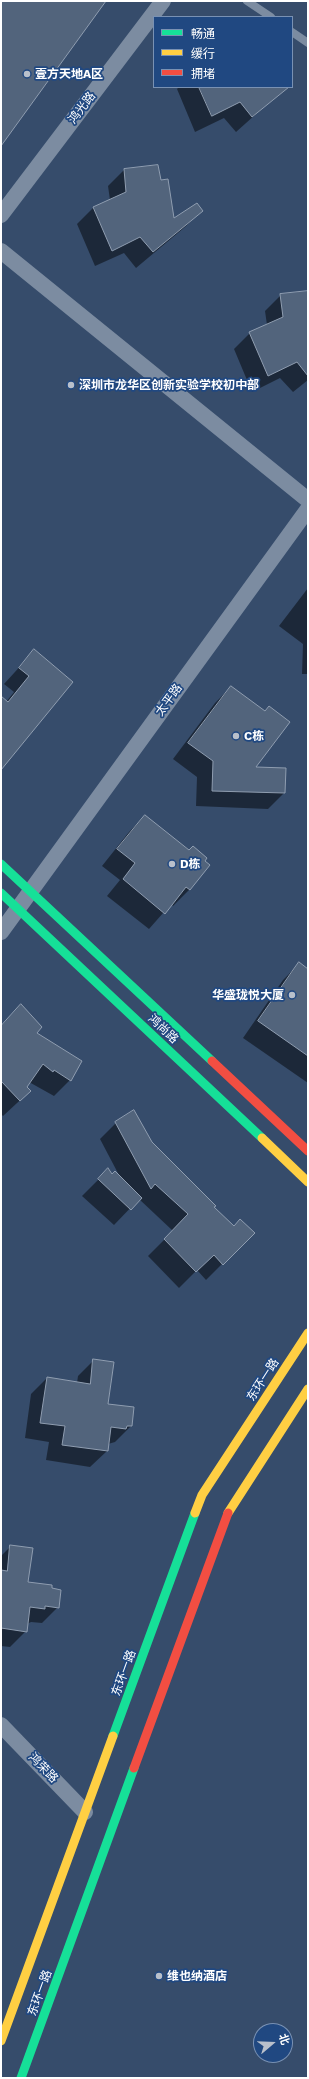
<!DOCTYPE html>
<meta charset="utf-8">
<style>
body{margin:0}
#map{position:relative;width:309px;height:2079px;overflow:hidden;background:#364c6b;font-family:"Work Sans","Noto Sans SC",sans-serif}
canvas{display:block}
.frame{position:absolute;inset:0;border:2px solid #fff;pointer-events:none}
.legend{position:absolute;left:153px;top:16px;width:140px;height:72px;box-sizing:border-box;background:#204881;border:1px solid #7991b3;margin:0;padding:5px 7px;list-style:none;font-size:12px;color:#fff}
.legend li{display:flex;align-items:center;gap:8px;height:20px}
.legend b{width:20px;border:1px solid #7991b3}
.north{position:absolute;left:253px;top:2023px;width:40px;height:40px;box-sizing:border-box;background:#204881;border:1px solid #7991b3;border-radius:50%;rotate:71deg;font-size:11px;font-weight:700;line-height:16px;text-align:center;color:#fff}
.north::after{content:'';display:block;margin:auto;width:14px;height:18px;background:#b9c0cb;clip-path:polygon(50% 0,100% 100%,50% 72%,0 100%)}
</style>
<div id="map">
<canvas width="309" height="2079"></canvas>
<div class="frame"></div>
<ul class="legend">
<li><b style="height:5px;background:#16e098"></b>畅通</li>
<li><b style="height:5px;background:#ffcf43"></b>缓行</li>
<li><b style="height:5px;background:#f24e42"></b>拥堵</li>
</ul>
<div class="north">北</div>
</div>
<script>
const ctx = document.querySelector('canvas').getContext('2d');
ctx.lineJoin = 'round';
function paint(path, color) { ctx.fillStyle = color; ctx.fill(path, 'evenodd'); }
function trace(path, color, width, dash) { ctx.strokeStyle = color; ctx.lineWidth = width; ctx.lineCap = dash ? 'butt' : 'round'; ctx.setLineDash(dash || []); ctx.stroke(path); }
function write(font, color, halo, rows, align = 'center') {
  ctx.font = font + ' "Work Sans","Noto Sans SC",sans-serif'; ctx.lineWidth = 3.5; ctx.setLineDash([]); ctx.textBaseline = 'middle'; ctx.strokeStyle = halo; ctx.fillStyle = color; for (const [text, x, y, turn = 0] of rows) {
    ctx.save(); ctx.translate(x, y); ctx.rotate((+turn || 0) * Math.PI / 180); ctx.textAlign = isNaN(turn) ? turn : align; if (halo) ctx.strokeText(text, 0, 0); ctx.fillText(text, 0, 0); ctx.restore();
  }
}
paint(new Path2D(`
 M 179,87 L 272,87 L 274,98 L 236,132 L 224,118 L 195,132 L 177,89 Z
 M 124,170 L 160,181 L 173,220 L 201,211 L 185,227 L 136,268 L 124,253 L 95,266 L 77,224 L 93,208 L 110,200 L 108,186 Z
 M 308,292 L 308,380 L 293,392 L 280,378 L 252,392 L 234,349 L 250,333 L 267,325 L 265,311 L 281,295 Z
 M 308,588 L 308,674 L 302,674 L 303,644 L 279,626 Z
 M 35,650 L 72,682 L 1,768 L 1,698 L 6,702 L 14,692 L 4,684 Z
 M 231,687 L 264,712 L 269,707 L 254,768 L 284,793 L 268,809 L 196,806 L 197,777 L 173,759 L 215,703 Z
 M 145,816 L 209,865 L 189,890 L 173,906 L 171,904 L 149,929 L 107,896 L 120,880 L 102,866 L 129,832 Z
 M 299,964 L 308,970 L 308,1083 L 243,1038 L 283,980 Z
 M 21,1006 L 36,1033 L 70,1080 L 54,1096 L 29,1082 L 25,1087 L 30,1091 L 3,1116 L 1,1114 L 1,1026 Z
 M 116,1123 L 151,1142 L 213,1207 L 234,1227 L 253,1233 L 206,1280 L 197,1270 L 179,1288 L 148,1256 L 173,1231 L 139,1199 L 114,1225 L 82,1196 L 108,1170 L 112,1175 L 120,1177 L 100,1139 Z
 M 94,1360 L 107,1404 L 131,1426 L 115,1442 L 108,1444 L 107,1451 L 90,1467 L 46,1460 L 49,1442 L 25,1438 L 31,1394 L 47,1378 L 77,1383 L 78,1376 Z
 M 11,1546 L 27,1583 L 58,1607 L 42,1623 L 31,1622 L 27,1624 L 26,1631 L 10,1647 L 1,1646 L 1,1556 Z`), '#0007');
const building = new Path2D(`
 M 1,1 L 106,1 L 1,146 Z
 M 199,87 L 289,87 L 252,117 L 240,102 L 212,116 Z
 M 158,165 L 161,180 L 168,179 L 174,218 L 197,203 L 203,211 L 153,252 L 140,237 L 112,251 L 93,207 L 126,192 L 124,169 Z
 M 308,291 L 308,376 L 297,362 L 268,376 L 249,332 L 283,317 L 280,294 Z
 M 34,649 L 73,682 L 1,770 L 1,696 L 8,702 L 29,676 L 19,668 Z
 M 231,686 L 265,711 L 269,706 L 290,722 L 256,767 L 286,768 L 285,793 L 212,791 L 213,761 L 188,743 Z
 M 145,815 L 189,850 L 193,846 L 207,858 L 205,861 L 210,865 L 190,890 L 186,887 L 165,914 L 123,879 L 135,863 L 117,849 Z
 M 299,962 L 308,969 L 308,1056 L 258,1021 Z
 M 21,1004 L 42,1027 L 37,1033 L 82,1061 L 71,1081 L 54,1070 L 53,1072 L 43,1064 L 27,1087 L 31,1091 L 20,1101 L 1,1081 L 1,1026 Z
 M 134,1110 L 152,1142 L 216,1206 L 214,1207 L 234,1226 L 240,1219 L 255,1233 L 223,1265 L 214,1255 L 196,1272 L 164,1239 L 188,1214 L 155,1184 L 151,1189 L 115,1122 Z
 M 108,1168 L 112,1174 L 115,1171 L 142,1198 L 131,1210 L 98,1179 Z
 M 93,1359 L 114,1362 L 108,1404 L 134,1407 L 132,1426 L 127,1426 L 126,1429 L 111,1427 L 108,1451 L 62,1445 L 65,1426 L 40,1423 L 47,1377 L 90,1384 Z
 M 10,1545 L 33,1548 L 28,1582 L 52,1585 L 52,1588 L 61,1590 L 59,1608 L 45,1606 L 45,1609 L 30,1607 L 27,1632 L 1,1628 L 1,1570 L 7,1571 Z`);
paint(building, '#52647c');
trace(building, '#8f9db0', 1);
trace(new Path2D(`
 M 247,1 L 271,17
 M 292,32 L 308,43`), '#7c8ca1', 8);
trace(new Path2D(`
 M 1,215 L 163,1
 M 1,251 L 308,500
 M 1,932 L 308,509
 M 1,1725 L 85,1812`), '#7c8ca1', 16);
trace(new Path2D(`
 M 1,864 L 212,1061
 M 1,893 L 262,1138
 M 113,1736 L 195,1513
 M 21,2078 L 134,1768`), '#16e098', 9);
trace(new Path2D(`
 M 262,1138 L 308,1182
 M 195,1513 L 202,1495 L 308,1333
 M 228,1513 L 308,1389
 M 1,2041 L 113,1736`), '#ffcf43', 9);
trace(new Path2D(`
 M 212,1061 L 308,1151
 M 134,1768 L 228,1513`), '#f24e42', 9);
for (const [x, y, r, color] of [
 [27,74,4,"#b9c0cb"],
 [71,385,4,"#b9c0cb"],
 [236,736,4,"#b9c0cb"],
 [172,864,4,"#b9c0cb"],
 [292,995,4,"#b9c0cb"],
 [159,1976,4,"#b9c0cb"]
]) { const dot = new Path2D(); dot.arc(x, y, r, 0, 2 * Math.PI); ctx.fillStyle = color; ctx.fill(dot); trace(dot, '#204881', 1.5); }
write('bold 12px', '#fff', '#204881', [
 ["壹方天地A区",35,74],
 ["深圳市龙华区创新实验学校初中部",79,385],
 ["C栋",244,736],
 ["D栋",180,864],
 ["华盛珑悦大厦",284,995,"right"],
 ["维也纳酒店",167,1976]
], 'left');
write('12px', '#fff', '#204881', [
 ["鸿光路",82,108,-53],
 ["太平路",169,700,-54],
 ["鸿尚路",163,1029,43],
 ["东环一路",263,1380,-57],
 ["东环一路",124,1673,-70],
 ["鸿荣路",43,1768,46],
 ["东环一路",40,1993,-70]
]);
</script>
